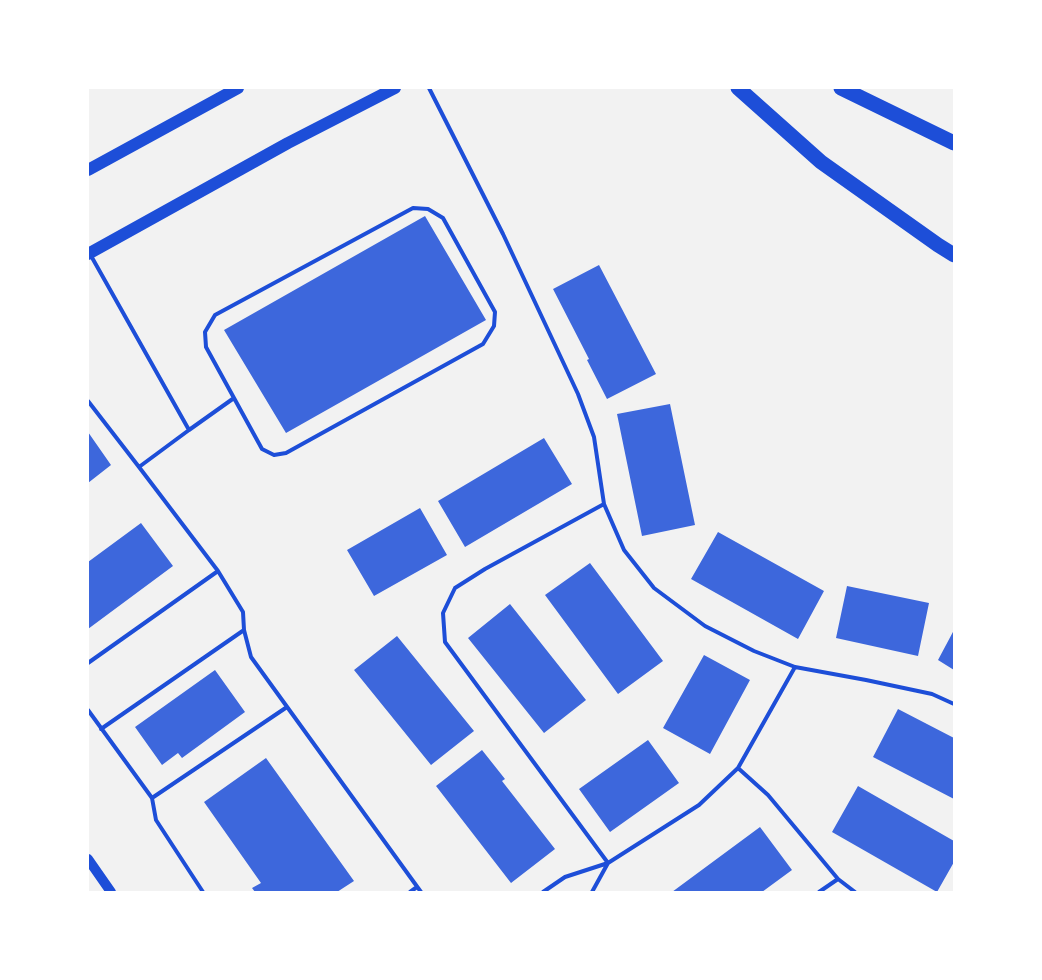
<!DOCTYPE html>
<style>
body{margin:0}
#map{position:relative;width:1042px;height:980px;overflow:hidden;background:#f2f2f2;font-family:"Source Serif 4",serif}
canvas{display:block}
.frame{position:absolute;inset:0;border:89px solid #fff;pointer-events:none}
</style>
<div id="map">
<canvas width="1042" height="980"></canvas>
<div class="frame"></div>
</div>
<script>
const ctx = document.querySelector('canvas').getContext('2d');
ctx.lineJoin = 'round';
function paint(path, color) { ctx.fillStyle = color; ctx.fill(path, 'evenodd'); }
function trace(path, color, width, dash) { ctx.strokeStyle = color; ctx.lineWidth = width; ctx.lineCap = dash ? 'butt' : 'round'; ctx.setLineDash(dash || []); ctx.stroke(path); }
paint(new Path2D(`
 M 425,216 L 486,320 L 286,433 L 224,330 Z
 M 599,265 L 656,374 L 607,399 L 587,360 L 589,359 L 553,289 Z
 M 670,404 L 695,525 L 642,536 L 617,414 Z
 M 88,432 L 111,465 L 88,483 Z
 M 544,438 L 572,484 L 465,547 L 438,501 Z
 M 420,508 L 447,555 L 374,596 L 347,550 Z
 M 141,523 L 173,566 L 88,629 L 88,562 Z
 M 718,532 L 824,591 L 798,639 L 691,579 Z
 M 590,563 L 663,661 L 618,694 L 545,595 Z
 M 847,586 L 929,603 L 918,656 L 836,638 Z
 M 510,604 L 586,700 L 544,733 L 468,638 Z
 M 954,630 L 954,670 L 938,660 Z
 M 397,636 L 474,731 L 431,765 L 354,670 Z
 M 704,655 L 750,680 L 710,754 L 663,728 Z
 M 215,670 L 245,712 L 182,758 L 178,753 L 162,765 L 135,727 Z
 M 898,709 L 954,738 L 954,799 L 873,757 Z
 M 648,740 L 679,783 L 610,832 L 579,789 Z
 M 482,750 L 505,779 L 502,781 L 555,849 L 511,883 L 436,786 Z
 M 266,758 L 354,881 L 337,892 L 255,892 L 252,888 L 261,883 L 204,802 Z
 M 858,786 L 954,841 L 954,862 L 937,892 L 832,832 Z
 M 760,827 L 792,870 L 762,892 L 672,892 Z`), '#3d67dc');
trace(new Path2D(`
 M 429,88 L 503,234 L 578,394 L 594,437 L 604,504 L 624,550 L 654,588 L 705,626 L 754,651 L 795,667 L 866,680 L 932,694 L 954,704
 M 413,208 L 428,209 L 443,218 L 495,312 L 494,326 L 483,344 L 286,453 L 274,455 L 262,449 L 206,347 L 205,332 L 215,315 Z
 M 90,254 L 189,430 L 139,467 L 218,571
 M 88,401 L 139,467
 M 189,430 L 234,398
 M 604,504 L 485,569 L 455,588 L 443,613 L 445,642 L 608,863
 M 88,663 L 218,571 L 243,612 L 244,630 L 251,657 L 421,892
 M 88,710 L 152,798 L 287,707
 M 101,729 L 244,630
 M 738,768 L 768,795 L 838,879 L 855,892
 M 152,798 L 156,820 L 203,892
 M 410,892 L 417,887
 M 543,892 L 565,877 L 608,863 L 699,805 L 738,768 L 795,667
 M 592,892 L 608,863
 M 819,892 L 838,879`), '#1d4ed8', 4);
trace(new Path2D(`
 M 88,859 L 111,892`), '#1d4ed8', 10);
trace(new Path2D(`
 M 88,170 L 238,88
 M 88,254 L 288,143 L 395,88`), '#1d4ed8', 12);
trace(new Path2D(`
 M 738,88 L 821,162 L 938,245 L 954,255
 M 841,88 L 954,143`), '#1d4ed8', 15);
</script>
